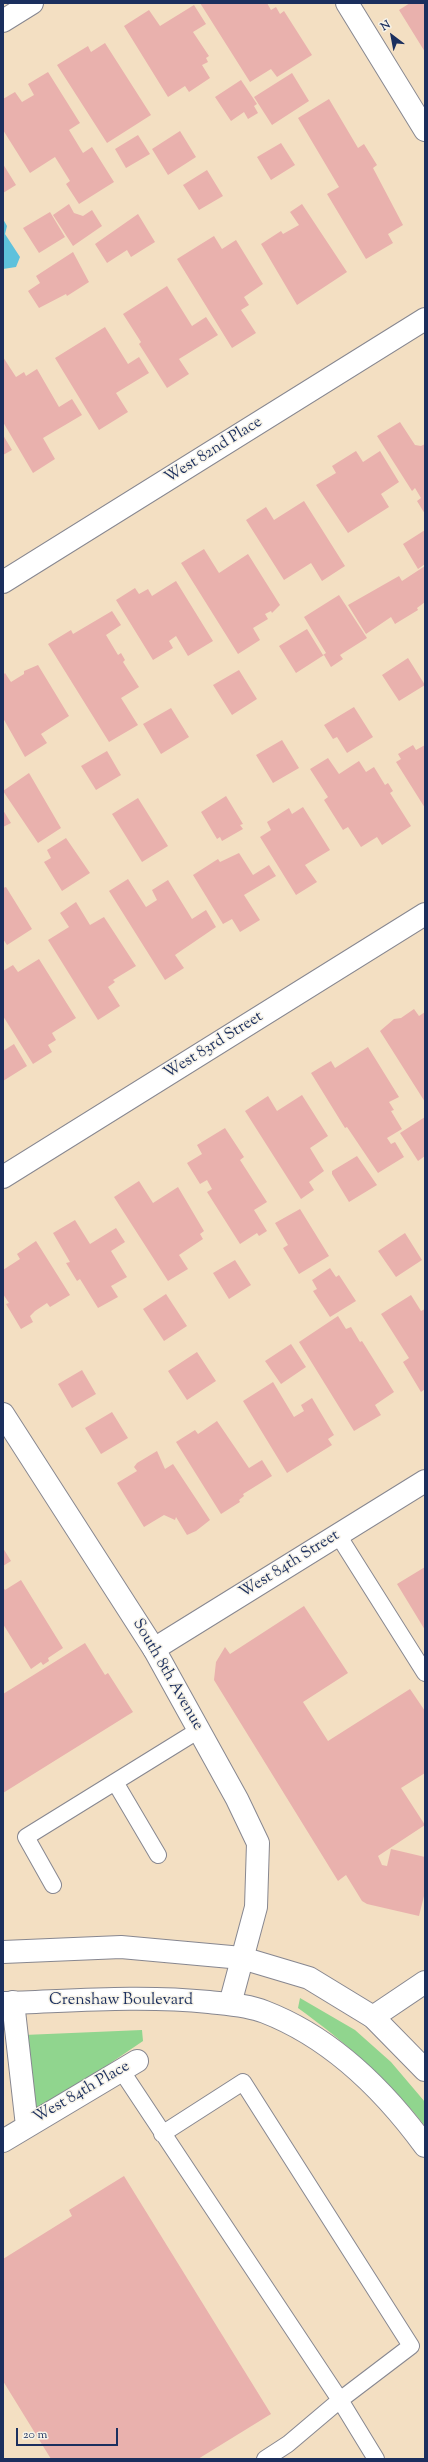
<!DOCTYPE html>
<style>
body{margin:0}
#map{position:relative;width:428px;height:2462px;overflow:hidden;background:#f3dfc2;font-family:"Sorts Mill Goudy",serif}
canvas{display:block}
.frame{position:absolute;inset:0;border:4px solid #1b2f5e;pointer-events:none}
.north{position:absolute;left:372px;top:16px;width:40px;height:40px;-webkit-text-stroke:3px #f7f3e8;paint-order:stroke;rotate:328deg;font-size:11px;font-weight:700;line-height:16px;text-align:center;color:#1b2f5e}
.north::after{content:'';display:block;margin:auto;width:14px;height:18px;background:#1b2f5e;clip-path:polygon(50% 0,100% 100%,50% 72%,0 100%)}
.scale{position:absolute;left:16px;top:2428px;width:102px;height:18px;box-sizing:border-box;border:2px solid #1b2f5e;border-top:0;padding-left:5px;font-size:12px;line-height:14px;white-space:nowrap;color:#1b2f5e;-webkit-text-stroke:3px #f7f3e8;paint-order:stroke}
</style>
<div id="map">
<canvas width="428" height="2462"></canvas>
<div class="frame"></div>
<div class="north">N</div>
<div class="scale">20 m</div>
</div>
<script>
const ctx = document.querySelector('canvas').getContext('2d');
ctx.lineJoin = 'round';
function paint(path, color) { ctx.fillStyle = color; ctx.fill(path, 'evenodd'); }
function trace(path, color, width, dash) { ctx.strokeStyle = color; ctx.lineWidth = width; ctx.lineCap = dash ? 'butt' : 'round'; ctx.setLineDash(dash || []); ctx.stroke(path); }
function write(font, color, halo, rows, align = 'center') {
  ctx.font = font + ' "Sorts Mill Goudy",serif'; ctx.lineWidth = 3; ctx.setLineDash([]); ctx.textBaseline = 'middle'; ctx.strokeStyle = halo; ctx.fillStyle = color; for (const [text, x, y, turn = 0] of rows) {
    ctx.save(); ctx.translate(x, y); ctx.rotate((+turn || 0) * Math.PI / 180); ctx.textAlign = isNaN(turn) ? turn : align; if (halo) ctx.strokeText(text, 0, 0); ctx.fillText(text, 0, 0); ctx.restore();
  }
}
paint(new Path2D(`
 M 300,1998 L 355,2030 L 391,2062 L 425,2102 L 425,2126 C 388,2079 346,2043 298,2008 Z
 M 142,2030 L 143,2041 L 31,2117 L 24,2035 Z`), '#90d58e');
paint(new Path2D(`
 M 3,219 L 7,226 L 5,234 L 20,257 L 16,267 L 3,269 Z`), '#5ec1dc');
paint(new Path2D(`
 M 200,3 L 267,3 L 271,10 L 276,7 L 280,14 L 284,11 L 312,55 L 277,77 L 271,69 L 250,82 Z
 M 410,3 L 425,3 L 425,52 L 399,10 Z
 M 194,5 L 206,24 L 193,32 L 209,56 L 206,58 L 208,62 L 202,65 L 210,78 L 189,92 L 185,86 L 168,97 L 124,26 L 149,10 L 160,26 Z
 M 105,43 L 151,115 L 107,143 L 57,65 L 88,46 L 91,52 Z
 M 48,72 L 80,123 L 69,130 L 83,153 L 92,147 L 114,182 L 79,204 L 66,184 L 70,181 L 55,157 L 30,173 L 3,130 L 3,99 L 15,92 L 22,102 L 34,95 L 28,84 Z
 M 292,73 L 309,101 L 272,125 L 254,97 Z
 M 241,80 L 257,104 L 254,106 L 258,113 L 248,119 L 244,112 L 231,121 L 215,97 Z
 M 329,99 L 358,148 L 364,144 L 377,165 L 373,168 L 403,225 L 388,234 L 393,243 L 366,259 L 327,194 L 339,187 L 298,118 Z
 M 180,131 L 196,157 L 168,175 L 152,149 Z
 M 138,135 L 150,154 L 126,168 L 115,149 Z
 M 281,143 L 295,165 L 271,180 L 257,157 Z
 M 3,164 L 16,185 L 3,193 Z
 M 207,170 L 223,196 L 199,210 L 183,185 Z
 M 69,204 L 74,213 L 83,216 L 92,210 L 102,226 L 73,246 L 53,215 Z
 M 302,204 L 347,272 L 297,305 L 261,244 L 281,231 L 283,234 L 299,225 L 290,212 Z
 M 50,212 L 65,237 L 39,253 L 23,228 Z
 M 138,214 L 155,242 L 131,257 L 127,250 L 107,263 L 95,244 Z
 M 214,236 L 222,249 L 236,240 L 263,284 L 244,297 L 249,305 L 241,310 L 256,333 L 232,348 L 177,259 Z
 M 73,252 L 89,282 L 67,296 L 66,294 L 39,308 L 28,291 L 40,283 L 36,276 Z
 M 167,286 L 192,326 L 206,317 L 218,335 L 179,359 L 189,374 L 167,388 L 139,344 L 141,342 L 123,314 Z
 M 105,327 L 128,364 L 139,357 L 149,373 L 116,393 L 128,412 L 99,430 L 55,358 Z
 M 3,357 L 16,377 L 24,372 L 26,376 L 37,369 L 59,407 L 72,399 L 82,415 L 43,438 L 55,459 L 33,473 L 3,422 Z
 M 400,422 L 415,445 L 421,446 L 425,444 L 425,514 L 417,501 L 421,498 L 415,488 L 412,491 L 377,436 Z
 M 3,435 L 12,450 L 3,455 Z
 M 356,451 L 363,462 L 380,451 L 399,482 L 381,494 L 389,507 L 348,533 L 316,485 L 336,473 L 332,466 Z
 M 304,501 L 345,566 L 322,581 L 311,563 L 284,580 L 246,520 L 266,507 L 274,520 Z
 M 425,530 L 425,564 L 418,569 L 403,544 Z
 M 204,549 L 219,573 L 248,554 L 280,605 L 272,613 L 271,611 L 265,614 L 268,619 L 253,628 L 260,640 L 238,654 L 181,563 Z
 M 425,566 L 425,602 L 417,608 L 418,610 L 395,624 L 391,617 L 366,634 L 348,605 L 399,576 L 402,581 Z
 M 176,581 L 213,641 L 188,656 L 176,636 L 169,641 L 173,648 L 153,660 L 116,600 L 135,588 L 139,594 L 148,589 L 152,596 Z
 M 339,595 L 367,638 L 340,655 L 343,659 L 331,667 L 324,655 L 296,673 L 279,646 L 307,629 L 323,655 L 326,653 L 304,617 Z
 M 112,611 L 121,625 L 106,635 L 118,655 L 121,653 L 125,660 L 123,662 L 139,687 L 121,698 L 138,725 L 109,742 L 48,644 L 71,630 L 73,634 Z
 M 408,658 L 425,685 L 399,701 L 382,675 Z
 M 38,665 L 69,716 L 41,734 L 47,743 L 25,757 L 3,718 L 3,675 L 5,673 L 11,682 L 24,674 L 24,671 Z
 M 239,670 L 257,699 L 232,715 L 213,685 Z
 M 354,707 L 373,737 L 347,753 L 337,737 L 333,739 L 324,725 Z
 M 171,708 L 189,737 L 161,754 L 143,724 Z
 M 282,740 L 299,768 L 273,783 L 256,755 Z
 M 413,745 L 416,750 L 425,745 L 425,808 L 396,762 L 401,759 L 398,754 Z
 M 107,751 L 121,775 L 96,790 L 81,766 Z
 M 328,758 L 339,774 L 359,761 L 366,772 L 374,767 L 385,785 L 388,783 L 393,791 L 390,793 L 411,826 L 382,845 L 377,837 L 361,847 L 348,827 L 343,830 L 324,800 L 328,797 L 310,769 Z
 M 29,773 L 61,828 L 38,843 L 3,791 Z
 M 226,796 L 243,824 L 240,825 L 243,829 L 222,841 L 220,837 L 217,839 L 201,812 Z
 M 138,798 L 168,846 L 142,862 L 112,814 Z
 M 303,807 L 330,850 L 305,865 L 317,882 L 296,895 L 260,837 L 271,830 L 267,822 L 289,808 L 292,814 Z
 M 3,810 L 11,823 L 3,827 Z
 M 66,838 L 90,873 L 62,891 L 44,862 L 51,858 L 47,850 Z
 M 239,853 L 253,875 L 269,865 L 276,876 L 244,895 L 260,920 L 240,932 L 232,919 L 223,924 L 193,875 L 218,859 L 220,862 Z
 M 128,879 L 146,907 L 157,900 L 152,890 L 168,880 L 192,919 L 206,910 L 216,927 L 175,955 L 184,968 L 165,980 L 109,891 Z
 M 6,887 L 32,929 L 7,945 L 3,939 L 3,888 Z
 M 76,902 L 90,925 L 104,917 L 136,966 L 113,980 L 115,982 L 108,987 L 120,1006 L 98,1020 L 48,940 L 69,927 L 60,913 Z
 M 39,959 L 76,1018 L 52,1033 L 56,1040 L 48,1045 L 52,1052 L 33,1064 L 3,1016 L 3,971 L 13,965 L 18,972 Z
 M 414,1009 L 419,1016 L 425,1012 L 425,1102 L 380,1031 L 394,1019 L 401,1018 Z
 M 14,1044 L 27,1066 L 3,1081 L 3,1051 Z
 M 368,1047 L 399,1097 L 389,1102 L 394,1110 L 391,1111 L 402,1129 L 387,1138 L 391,1144 L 395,1142 L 404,1157 L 378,1173 L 347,1127 L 345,1128 L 311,1073 L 331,1061 L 335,1068 Z
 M 302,1095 L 328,1136 L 310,1148 L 324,1171 L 309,1182 L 314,1190 L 301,1199 L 245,1111 L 268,1096 L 277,1111 Z
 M 425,1117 L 425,1156 L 418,1161 L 400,1133 Z
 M 225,1128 L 244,1157 L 240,1160 L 267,1202 L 254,1210 L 267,1231 L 259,1236 L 257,1233 L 240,1244 L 207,1192 L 212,1189 L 207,1180 L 200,1184 L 187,1163 L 202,1154 L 197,1145 Z
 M 357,1156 L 377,1185 L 349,1202 L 332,1174 L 332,1171 Z
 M 139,1181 L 153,1203 L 178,1187 L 204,1231 L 200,1234 L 203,1239 L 179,1255 L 188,1269 L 168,1281 L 114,1197 Z
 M 300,1209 L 329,1256 L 299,1274 L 283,1248 L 288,1245 L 275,1223 Z
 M 75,1220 L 90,1244 L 116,1228 L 125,1242 L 111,1251 L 127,1277 L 111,1286 L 118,1297 L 98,1308 L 80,1279 L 77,1281 L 66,1263 L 70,1262 L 53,1233 Z
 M 405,1233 L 422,1260 L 396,1277 L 378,1251 Z
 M 36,1241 L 70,1295 L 50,1307 L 47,1303 L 35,1311 L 30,1316 L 33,1322 L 21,1329 L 6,1304 L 9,1303 L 3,1294 L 3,1270 L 20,1259 L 17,1254 Z
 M 235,1260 L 251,1285 L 229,1299 L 213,1273 Z
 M 330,1268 L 336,1277 L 339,1275 L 356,1301 L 330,1317 L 313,1291 L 317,1289 L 312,1280 Z
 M 166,1294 L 187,1326 L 164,1341 L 143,1309 Z
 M 411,1295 L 421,1311 L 425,1309 L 425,1389 L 421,1392 L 403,1362 L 409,1358 L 381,1314 Z
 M 338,1316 L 346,1329 L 351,1327 L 360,1342 L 362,1341 L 394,1392 L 375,1405 L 381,1415 L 354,1431 L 299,1342 Z
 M 291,1344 L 306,1367 L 281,1384 L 265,1361 Z
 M 197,1352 L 216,1381 L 187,1400 L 168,1371 Z
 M 82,1370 L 96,1394 L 72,1408 L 58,1384 Z
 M 273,1382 L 294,1417 L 304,1411 L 301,1405 L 312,1398 L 334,1435 L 328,1439 L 332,1445 L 287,1473 L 243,1401 Z
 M 112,1412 L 128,1438 L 101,1454 L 85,1428 Z
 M 217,1421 L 249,1468 L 262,1460 L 272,1476 L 243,1494 L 244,1496 L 239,1500 L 240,1502 L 221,1514 L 176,1442 L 195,1430 L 198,1434 Z
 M 157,1451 L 165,1469 L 173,1464 L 210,1520 L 196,1531 L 187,1535 L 176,1517 L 175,1520 L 164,1515 L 144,1527 L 117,1483 L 137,1471 L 134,1467 L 137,1463 Z
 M 3,1548 L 11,1561 L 3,1566 Z
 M 425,1567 L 425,1630 L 397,1584 Z
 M 21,1580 L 63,1648 L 48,1658 L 49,1661 L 43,1665 L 41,1662 L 31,1669 L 3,1624 L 3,1587 L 5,1590 Z
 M 304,1606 L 348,1673 L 303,1702 L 328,1741 L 410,1689 L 425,1711 L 425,1773 L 401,1788 L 425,1825 L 378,1856 L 382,1865 L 387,1866 L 391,1849 L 425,1857 L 425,1892 L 419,1916 L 367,1904 L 362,1901 L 346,1875 L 338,1881 L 214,1680 L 216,1662 L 225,1647 L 230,1654 Z
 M 85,1643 L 105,1675 L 108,1673 L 133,1712 L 3,1793 L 3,1694 Z
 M 124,2176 L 271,2414 L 198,2459 L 51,2459 L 3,2381 L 3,2259 L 72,2216 L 69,2210 Z`), '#e9b1ad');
const service = new Path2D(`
 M 338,1535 L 425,1673
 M 115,1782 L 158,1855
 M 53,1885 L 26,1837 L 199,1730
 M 121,2070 L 340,2400 L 376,2459
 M 162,2134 L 243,2082 L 411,2346 L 340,2400 L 288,2444 L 265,2459`);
const minor = new Path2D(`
 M 347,3 L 425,130
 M 3,21 L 32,3
 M 3,582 L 425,319
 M 3,1177 L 425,914
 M 154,1649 L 425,1481
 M 13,2002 L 27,2126
 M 373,2017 L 425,1982
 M 3,2141 L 137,2061`);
const tertiary = new Path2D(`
 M 3,1414 L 154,1649 L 237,1799 L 258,1843 L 256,1907 L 230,2004`);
const primary = new Path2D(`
 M 3,1952 L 121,1947 L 242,1958 L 309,1978 L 373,2017 L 425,2070
 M 3,2003 C 71,2001 140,1995 209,2002 C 227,2004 248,2005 265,2012 C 332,2038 384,2090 425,2146`);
trace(service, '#878790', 18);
trace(minor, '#878790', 24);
trace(tertiary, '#878790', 24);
trace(primary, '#878790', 24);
trace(service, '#fff', 16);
trace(minor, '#fff', 22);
trace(tertiary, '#fff', 22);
trace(primary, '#fff', 22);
write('16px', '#1b2f5e', '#f7f3e8', [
 ["West 82nd Place",214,451,-32],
 ["West 83rd Street",214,1046,-32],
 ["West 84th Street",290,1565,-32],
 ["South 8th Avenue",167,1675,60],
 ["Crenshaw Boulevard",121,2001],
 ["West 84th Place",82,2093,-30]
]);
</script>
